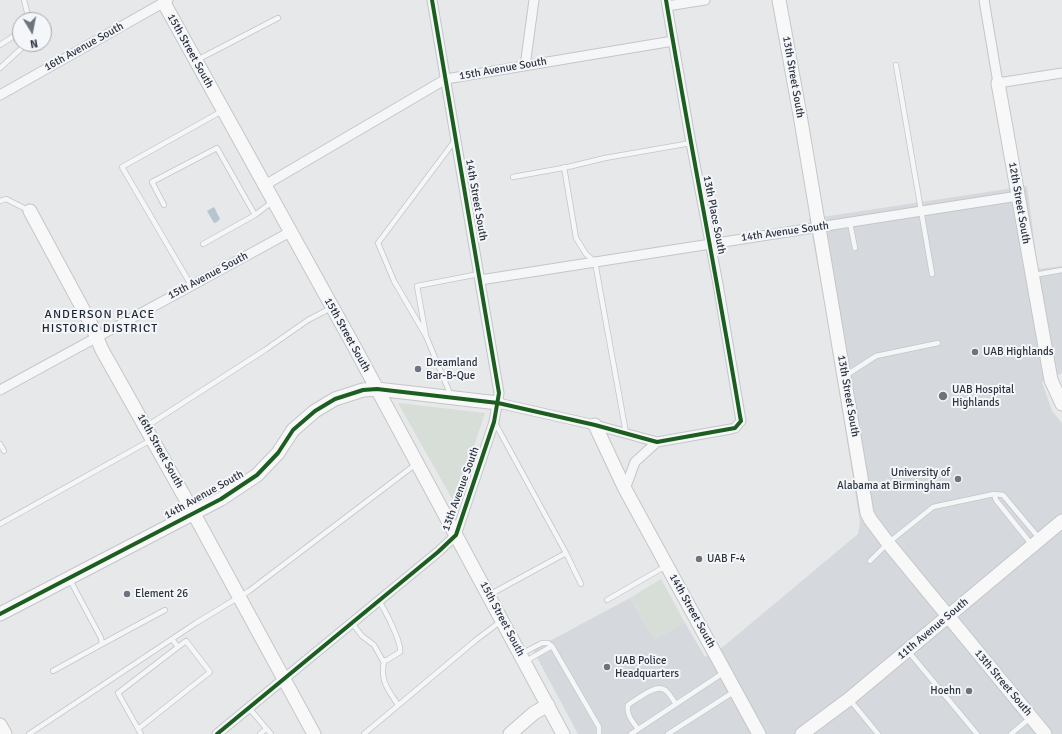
<!DOCTYPE html>
<style>
body{margin:0}
#map{position:relative;width:1062px;height:734px;overflow:hidden;background:#e6e8ea;font-family:Signika,sans-serif}
canvas{display:block}
.north{position:absolute;left:12px;top:12px;width:40px;height:40px;box-sizing:border-box;background:#f4f6f9;border:1px solid #a5a9b0;border-radius:50%;rotate:170deg;font-size:11px;font-weight:700;line-height:16px;text-align:center;color:#2e3542}
.north::after{content:'';display:block;margin:auto;width:14px;height:18px;background:#6e747d;clip-path:polygon(50% 0,100% 100%,50% 72%,0 100%)}
</style>
<div id="map">
<canvas width="1062" height="734"></canvas>
<div class="north">N</div>
</div>
<script>
const ctx = document.querySelector('canvas').getContext('2d');
ctx.lineJoin = 'round';
function paint(path, color) { ctx.fillStyle = color; ctx.fill(path, 'evenodd'); }
function trace(path, color, width, dash) { ctx.strokeStyle = color; ctx.lineWidth = width; ctx.lineCap = dash ? 'butt' : 'round'; ctx.setLineDash(dash || []); ctx.stroke(path); }
function write(font, color, halo, rows, align = 'center') {
  ctx.font = font + ' Signika,sans-serif'; ctx.lineWidth = 4; ctx.setLineDash([]); ctx.textBaseline = 'middle'; ctx.strokeStyle = halo; ctx.fillStyle = color; for (const [text, x, y, turn = 0] of rows) {
    ctx.save(); ctx.translate(x, y); ctx.rotate((+turn || 0) * Math.PI / 180); ctx.textAlign = isNaN(turn) ? turn : align; if (halo) ctx.strokeText(text, 0, 0); ctx.fillText(text, 0, 0); ctx.restore();
  }
}
paint(new Path2D(`
 M 1027,186 L 1038,269 L 1062,266 L 1062,373 L 1042,382 L 1052,411 L 1062,423 L 1062,734 L 578,734 L 533,650 L 630,598 L 654,639 L 685,623 L 705,657 L 724,646 L 858,534 L 860,522 L 827,315 L 809,219 Z`), '#d5d8dd');
paint(new Path2D(`
 M 398,403 L 485,413 L 455,504 Z
 M 661,579 L 685,623 L 654,639 L 630,598 Z`), '#d7ddd7');
paint(new Path2D(`
 M 214,207 L 220,219 L 217,222 L 214,223 L 207,211 Z`), '#b7c4d2');
const lane = new Path2D(`
 M 24,0 L 29,20
 M 0,45 L 20,32
 M 197,60 L 278,18
 M 896,65 L 932,274
 M 0,68 L 26,44
 M 564,167 L 576,238 L 586,254 L 595,262 L 626,433
 M 513,177 L 568,167 L 605,158 L 691,143
 M 0,201 L 6,199 L 30,211
 M 164,205 L 152,182 L 217,148 L 255,215 L 272,202
 M 850,223 L 855,248
 M 203,244 L 255,215
 M 1034,275 L 1062,270
 M 191,285 L 122,167 L 222,111
 M 426,336 L 394,281 L 378,243 L 456,139
 M 845,376 L 876,356 L 938,343
 M 451,396 L 426,336 L 417,286 L 479,274
 M 495,423 L 566,553 L 581,584
 M 147,426 L 265,350 L 308,320 L 331,308
 M 0,444 L 4,451
 M 994,494 L 996,500 L 1032,545
 M 0,524 L 151,440
 M 870,561 L 888,543 L 933,507 L 994,494 L 1003,495 L 1039,538
 M 489,595 L 566,553
 M 607,600 L 666,566
 M 352,623 L 362,636 L 374,645 L 383,661 L 387,660 L 400,652 C 402,643 385,610 379,601
 M 102,644 L 165,610
 M 908,651 L 977,734
 M 521,654 L 542,643 L 548,643 L 552,646 L 599,727 L 599,734
 M 384,661 C 380,682 388,689 398,705
 M 526,661 L 552,646
 M 53,671 L 102,644 L 101,638 L 70,580
 M 850,700 L 878,734
 M 249,708 L 271,734
 M 138,729 L 210,672 L 186,641 L 178,647
 M 638,729 C 633,722 626,715 628,705 C 636,700 654,685 663,689 C 669,691 672,699 676,704
 M 29,734 L 196,623 L 249,591 L 416,464
 M 141,734 L 118,693 L 178,647 L 172,639
 M 260,734 L 266,729
 M 364,734 L 476,640 L 501,621
 M 631,734 L 723,673
 M 668,734 L 735,691
 M 1011,734 L 1030,718`);
const street = new Path2D(`
 M 984,0 L 998,83 L 1062,73
 M 667,6 L 705,0
 M 525,66 L 534,0
 M 0,95 L 168,0
 M 265,185 L 446,79 L 673,41
 M 480,280 L 1018,196
 M 0,390 L 290,232
 M 498,403 L 595,425 L 657,442 L 731,429 L 735,428 L 741,421 L 718,284 L 691,143 L 666,0
 M 625,489 L 635,462 L 657,442
 M 217,734 L 438,552 L 456,535 L 494,422 L 499,393 L 432,0`);
const secondary = new Path2D(`
 M 779,0 L 800,115 L 867,513 L 870,519 L 888,543 L 1045,734
 M 164,3 L 355,348 L 563,734
 M 998,83 L 1051,380 L 1062,404
 M 30,211 L 91,324 L 102,350 L 188,503 L 314,734
 M 595,425 L 625,489 L 759,734
 M 0,614 L 221,499 L 257,475 L 278,453 L 293,430 L 315,411 L 335,399 L 363,390 L 377,389 L 498,403
 M 0,725 L 5,734
 M 510,734 L 534,713 L 548,705
 M 802,734 L 849,699 L 1062,521`);
trace(lane, '#c4c6c8', 6);
trace(street, '#c4c6c8', 11);
trace(secondary, '#c4c6c8', 15);
trace(lane, '#f5f6f7', 4.5);
trace(street, '#f5f6f7', 9);
trace(secondary, '#f8f8f8', 13);
trace(new Path2D(`
 M 0,614 L 221,499 L 257,475 L 278,453 L 293,430 L 315,411 L 335,399 L 363,390 L 377,389 L 498,403 L 595,425 L 657,442 L 735,428 L 741,421 L 740,416 C 717,277 689,139 666,0
 M 217,734 L 438,552 L 456,535 L 494,422 L 499,393 L 432,0`), '#1b5e20', 4);
for (const [x, y, r, color] of [
 [975,352,4,"#6e747d"],
 [418,369,4,"#6e747d"],
 [943,396,5,"#6e747d"],
 [958,479,4,"#6e747d"],
 [699,559,4,"#6e747d"],
 [127,594,4,"#6e747d"],
 [607,667,4,"#6e747d"],
 [969,691,4,"#6e747d"]
]) { const dot = new Path2D(); dot.arc(x, y, r, 0, 2 * Math.PI); ctx.fillStyle = color; ctx.fill(dot); trace(dot, '#f4f6f9', 1.5); }
write('11px', '#2e3542', '#f4f6f9', [
 ["16th Avenue South",84,47,-29],
 ["15th Street South",190,51,61],
 ["15th Avenue South",503,69,-10],
 ["13th Street South",793,77,80],
 ["14th Street South",476,200,80],
 ["12th Street South",1019,203,80],
 ["13th Place South",714,215,79],
 ["14th Avenue South",785,232,-8],
 ["15th Avenue South",208,276,-28],
 ["15th Street South",347,335,61],
 ["13th Street South",848,396,80],
 ["16th Street South",160,451,61],
 ["13th Avenue South",461,489,-70],
 ["14th Avenue South",204,495,-29],
 ["14th Street South",692,611,61],
 ["15th Street South",502,619,62],
 ["11th Avenue South",933,629,-40],
 ["13th Street South",1003,683,50]
]);
write('11px', '#2e3542', '#f4f6f9', [
 ["UAB Highlands",983,352],
 ["Dreamland",426,363],
 ["Bar-B-Que",426,376],
 ["UAB Hospital",952,390],
 ["Highlands",952,403],
 ["University of",950,473,"right"],
 ["Alabama at Birmingham",950,486,"right"],
 ["UAB F-4",707,559],
 ["Element 26",135,594],
 ["UAB Police",615,661],
 ["Headquarters",615,674],
 ["Hoehn",961,691,"right"]
], 'left');
ctx.letterSpacing = '1px';
write('12px', '#1f2634', '#f4f6f9', [
 ["ANDERSON PLACE",100,315],
 ["HISTORIC DISTRICT",100,329]
]);
ctx.letterSpacing = '0px';
</script>
